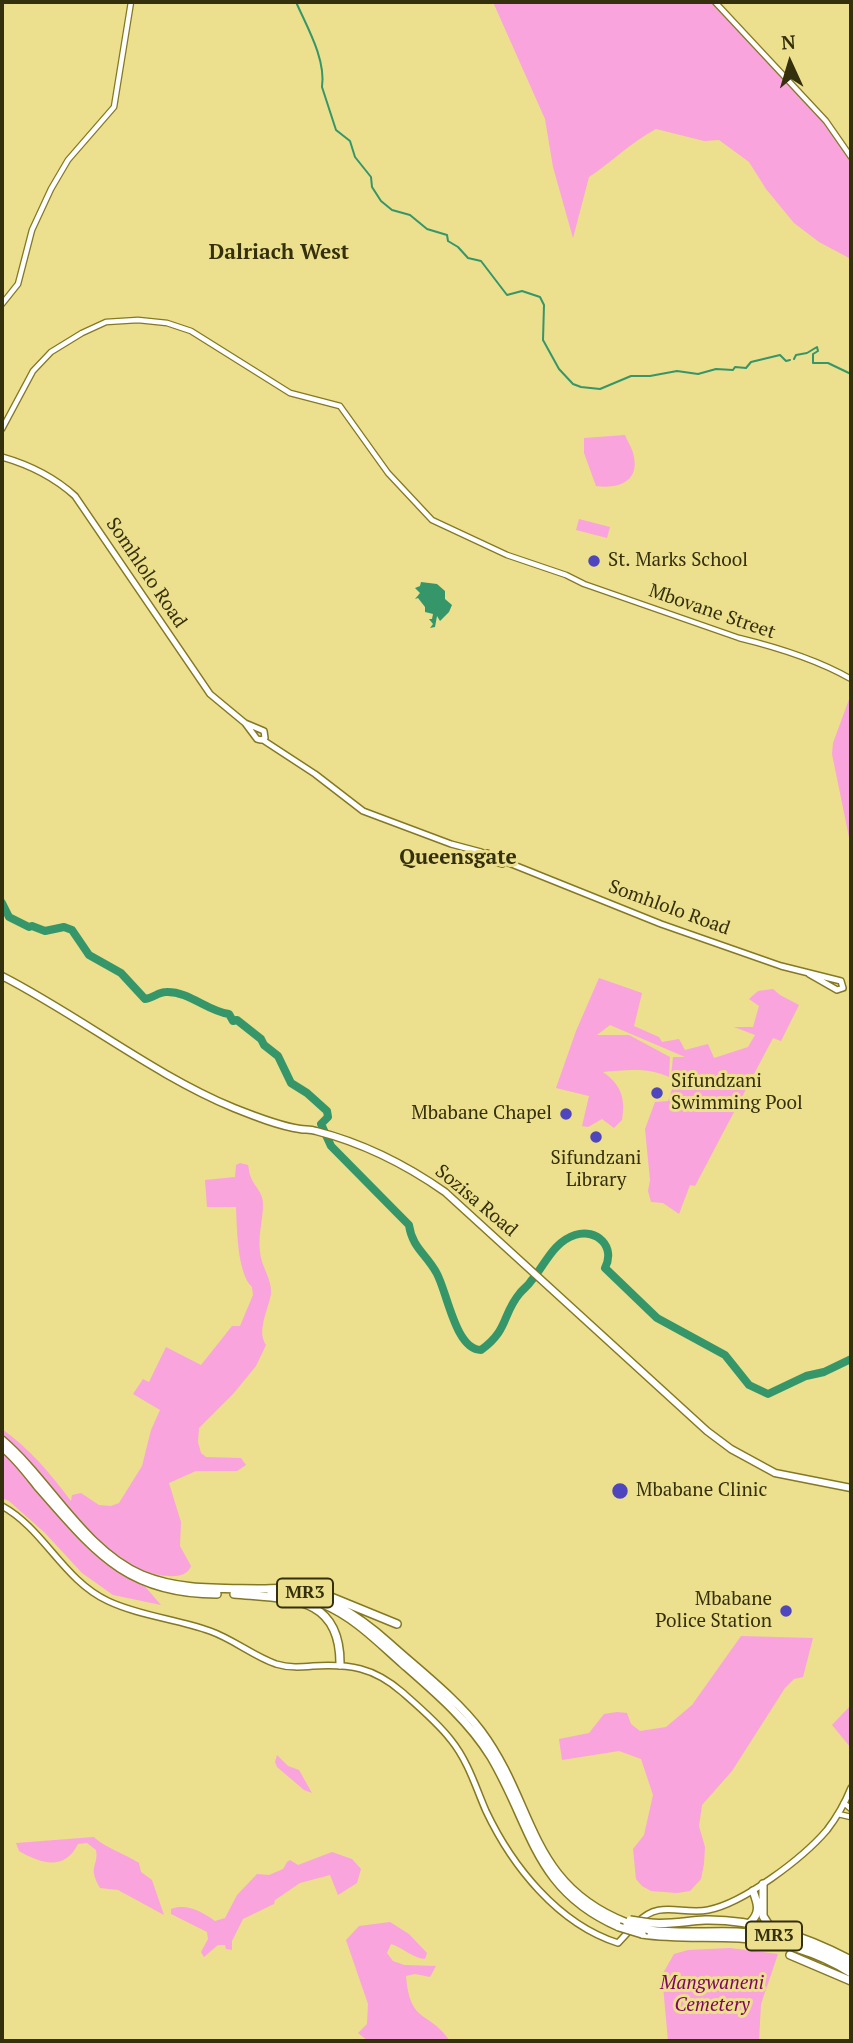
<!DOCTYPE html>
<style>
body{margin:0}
#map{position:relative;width:853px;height:2043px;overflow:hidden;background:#ecdf8d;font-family:"PT Serif",serif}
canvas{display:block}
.frame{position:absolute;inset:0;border:4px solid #342f0c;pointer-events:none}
.north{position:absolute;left:755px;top:28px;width:70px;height:70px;-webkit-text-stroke:5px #ecdf8d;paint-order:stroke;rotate:356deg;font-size:19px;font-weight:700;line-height:28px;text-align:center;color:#342f0c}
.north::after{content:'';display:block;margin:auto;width:24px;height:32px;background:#342f0c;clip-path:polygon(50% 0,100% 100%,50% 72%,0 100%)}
</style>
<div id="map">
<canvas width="853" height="2043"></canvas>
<div class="frame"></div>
<div class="north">N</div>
</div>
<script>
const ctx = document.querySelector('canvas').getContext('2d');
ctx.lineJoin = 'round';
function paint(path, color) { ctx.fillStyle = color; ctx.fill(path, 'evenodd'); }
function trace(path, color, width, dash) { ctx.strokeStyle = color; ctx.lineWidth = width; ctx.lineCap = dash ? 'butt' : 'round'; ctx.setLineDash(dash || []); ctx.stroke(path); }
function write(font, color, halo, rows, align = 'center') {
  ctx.font = font + ' "PT Serif",serif'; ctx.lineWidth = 6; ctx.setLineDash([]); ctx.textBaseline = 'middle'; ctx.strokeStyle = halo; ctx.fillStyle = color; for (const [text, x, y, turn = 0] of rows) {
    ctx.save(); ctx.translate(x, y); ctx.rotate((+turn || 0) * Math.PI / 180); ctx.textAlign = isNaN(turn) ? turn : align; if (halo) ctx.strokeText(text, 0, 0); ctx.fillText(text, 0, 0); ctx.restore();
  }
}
paint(new Path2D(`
 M 493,2 L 715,2 L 826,121 L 851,157 L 851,259 L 819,242 L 794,223 L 766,189 L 749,162 L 719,140 L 704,141 L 656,129 C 631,142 612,162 589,177 L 573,238 L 553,167 L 545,119 Z
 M 625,435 C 628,442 633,450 634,457 C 639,483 616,489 596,486 L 584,453 L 584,438 Z
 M 579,519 L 610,527 L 607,538 L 576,530 Z
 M 851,694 L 851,847 L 832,754 L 833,743 Z
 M 599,978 L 642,993 L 634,1026 L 659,1037 L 662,1042 L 679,1039 L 685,1050 L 708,1044 L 714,1058 L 748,1047 L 755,1035 L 734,1027 L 753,1027 L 759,1006 L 749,999 L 758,991 L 773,989 L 780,995 L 799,1005 L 781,1041 L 773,1038 L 695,1186 L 690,1185 L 679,1214 L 663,1203 L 651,1202 L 648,1191 L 650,1180 L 645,1129 L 655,1102 L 668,1101 L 674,1083 L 691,1080 L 671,1077 L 673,1057 L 685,1057 L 610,1025 L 597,1035 L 629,1035 L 670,1057 L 669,1077 C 649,1067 624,1070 603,1072 C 620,1084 626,1097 622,1120 L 614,1128 L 602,1119 L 588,1127 L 582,1126 L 589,1096 L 556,1088 L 576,1031 Z
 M 240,1163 L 248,1165 C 249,1168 249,1172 250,1175 C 253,1186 263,1191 263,1204 C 263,1220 258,1234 260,1252 C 261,1266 272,1279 271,1293 C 269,1309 256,1330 266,1345 L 256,1366 L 234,1393 L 199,1428 L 198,1442 L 201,1453 L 206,1457 L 241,1458 L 246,1465 L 237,1471 L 196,1471 L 169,1483 L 181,1522 L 180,1546 L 191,1566 C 185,1585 143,1573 131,1565 C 126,1562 122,1558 117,1554 L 161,1605 L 113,1595 L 82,1573 L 45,1533 L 9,1501 L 2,1498 L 2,1429 C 30,1449 50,1473 71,1501 L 72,1495 L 81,1493 L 99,1505 L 111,1506 L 119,1503 L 142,1466 L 151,1430 L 160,1410 L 133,1394 L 143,1379 L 149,1382 L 166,1347 L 201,1365 L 232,1326 L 240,1326 L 253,1295 L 252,1287 C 237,1273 237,1228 236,1207 L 207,1207 L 205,1180 L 235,1177 L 236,1165 Z
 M 741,1636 L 813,1638 L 803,1677 L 794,1679 L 785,1688 L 732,1771 L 702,1805 L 699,1826 L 705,1847 L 704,1864 L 701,1879 L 690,1891 L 677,1893 L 651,1891 L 642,1886 L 636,1879 L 633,1849 L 644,1835 L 653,1795 L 641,1759 L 619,1751 L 562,1760 L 559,1739 L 589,1733 L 604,1714 L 617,1712 L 627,1713 L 631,1724 L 640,1731 L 666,1727 L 692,1705 Z
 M 851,1705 L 851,1748 L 832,1725 Z
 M 277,1755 L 288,1766 L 299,1770 L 312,1793 L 304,1790 L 277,1767 L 275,1762 Z
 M 94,1837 C 102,1846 127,1855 139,1863 L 141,1872 L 152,1880 L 164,1915 L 118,1890 L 100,1888 C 87,1865 99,1867 96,1850 L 87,1843 L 78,1844 C 64,1872 40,1863 19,1851 L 16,1843 Z
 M 332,1852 L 352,1859 L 361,1869 L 357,1883 L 338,1895 L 330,1875 L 300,1883 L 275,1900 L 274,1904 L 243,1919 L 232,1941 L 232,1950 L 226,1949 L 225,1945 L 218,1945 L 204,1957 L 201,1952 L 208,1939 L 207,1932 L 171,1914 L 171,1909 C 187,1903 202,1912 215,1921 L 225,1918 L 237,1895 L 257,1874 L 269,1875 L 283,1869 L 287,1862 L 290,1860 L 298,1865 Z
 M 390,1922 L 409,1934 L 427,1953 L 425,1959 C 412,1958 404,1948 391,1944 L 387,1953 L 393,1961 L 404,1965 L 436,1966 L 430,1977 L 415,1974 L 406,1976 C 410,2025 429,2010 450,2041 L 368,2041 L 358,2033 L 367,2024 L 368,2004 L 346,1940 L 359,1926 Z
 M 730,1948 L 778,1954 L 761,2004 L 759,2041 L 668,2041 L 662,1975 L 674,1954 L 688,1950 Z`), '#f9a4dd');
paint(new Path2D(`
 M 421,582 L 437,584 L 445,591 L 445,599 L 452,605 L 449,612 L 440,621 L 437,616 L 435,627 L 430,628 L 433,624 L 429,619 L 432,619 L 433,614 L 425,612 L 425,607 L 418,598 L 415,599 L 420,593 L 415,588 L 420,586 Z`), '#35966a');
trace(new Path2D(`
 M 296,2 C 307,27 326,59 322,87 L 336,130 L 350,141 L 355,157 L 371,177 L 372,187 L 381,201 L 392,210 L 410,215 L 427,229 L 447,235 L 448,241 L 458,247 L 468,258 L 481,261 L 507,295 L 522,291 L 540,297 L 544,305 L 543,340 L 559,369 L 573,384 L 581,387 L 600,389 L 631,376 L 650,376 L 677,371 L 698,374 L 716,369 L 733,370 L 735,367 L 746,368 L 751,362 L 780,355 L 786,361 L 790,360
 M 794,359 L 796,355 L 807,353 L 817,347 L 818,351 L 813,354 L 813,363 L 828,363 L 851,374`), '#35966a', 2);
trace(new Path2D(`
 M 2,903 L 9,917 L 29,927 L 32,926 L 45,931 L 64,927 L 72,930 L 89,955 L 121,973 L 145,999 C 154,998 158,992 166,992 C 189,991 207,1011 229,1014 L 233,1021 L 237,1020 L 261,1039 L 264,1045 L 278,1056 L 291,1083 L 307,1093 L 327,1111 L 328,1117 L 321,1124 L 331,1146 L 409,1225 C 412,1247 426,1254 436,1272 C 447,1290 455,1350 481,1350 C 509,1330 502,1314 520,1293 C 523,1289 528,1286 531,1281 C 545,1265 553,1242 575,1235 C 597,1228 616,1247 605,1268 L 657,1318 L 725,1355 L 749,1385 L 768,1394 L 806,1376 L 824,1372 L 851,1359`), '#35966a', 8);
const tertiary = new Path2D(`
 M 715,2 L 826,121 L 851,157
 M 2,304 L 18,284 L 32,230 L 51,189 L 68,160 L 114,107 L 131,2
 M 2,429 L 33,371 L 51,352 L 82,333 L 106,322 L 138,320 L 167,323 L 191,331 L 290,393 L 340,406 L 388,473 L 432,520 L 507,555 L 566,575 L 584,584 L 739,638 C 776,647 818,660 851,679
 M 844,1803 L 851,1809
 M 838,1814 L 851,1817`);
const secondary = new Path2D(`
 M 2,457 C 30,465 53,476 75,496 L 210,694 L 245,723 L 264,731 L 265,738 L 261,740 L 257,739 L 245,723
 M 263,740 L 315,774 L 363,811 L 451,844 L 481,852
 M 489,855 L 661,924 L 781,966 L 841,981 L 843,988 L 837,990 L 809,974
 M 488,860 L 487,853 L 480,854 L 479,858 L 482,861 L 488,860 L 502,864
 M 2,1506 C 44,1529 63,1580 108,1601 C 140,1616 177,1619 210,1631 C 233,1639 253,1656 276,1664 C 289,1668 301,1667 313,1666 C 350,1664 373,1667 402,1692 C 418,1706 438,1723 451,1740 C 468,1761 476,1788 486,1811 C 512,1866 558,1924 618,1943 L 630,1930
 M 637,1923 C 659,1899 681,1915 708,1910 C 744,1903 803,1858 827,1830 C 837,1817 845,1803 851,1788`);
const primary = new Path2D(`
 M 2,976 C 80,1016 154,1075 234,1108 C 254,1116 279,1126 300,1129 C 305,1130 310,1129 316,1131 C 363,1143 405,1164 445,1192 L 707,1431 L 731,1449 L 775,1473 L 851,1488`);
const motorway = new Path2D(`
 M 2,1440 C 49,1480 84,1550 142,1575 C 181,1591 221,1588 262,1589 C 270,1589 280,1588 288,1589 C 327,1594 361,1618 389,1643 C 420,1671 456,1698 481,1731 C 536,1805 527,1884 627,1923
 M 2,1447 C 16,1458 27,1473 38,1487 C 94,1550 125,1594 217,1594
 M 271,1593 C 288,1593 307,1597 323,1604 C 354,1617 378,1642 403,1664 C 435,1692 469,1721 491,1757 C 533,1828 534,1890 619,1927
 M 234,1594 C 289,1599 341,1595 340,1665
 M 326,1595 L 397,1624
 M 763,1884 L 763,1916 L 770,1927
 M 650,1923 C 669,1925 686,1921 705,1920 C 757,1919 805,1936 851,1960
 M 750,1923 C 761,1912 758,1904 753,1891
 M 649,1930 C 679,1934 707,1931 737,1932 C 777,1934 817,1945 851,1966
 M 642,1934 C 675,1939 707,1936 739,1938 C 778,1940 818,1952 851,1973
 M 790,1955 L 851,1981`);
trace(tertiary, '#857824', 7);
trace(secondary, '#857824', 8);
trace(primary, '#857824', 9);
trace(motorway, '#857824', 10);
trace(tertiary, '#fff', 4.5);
trace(secondary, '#fff', 5);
trace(primary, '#fff', 6);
trace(motorway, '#fff', 7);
const motorwayBridge = new Path2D(`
 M 630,1920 L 650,1923
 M 627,1923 L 649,1930
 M 619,1927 L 642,1934`);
trace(motorwayBridge, '#857824', 10, []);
trace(motorwayBridge, '#fff', 7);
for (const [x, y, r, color] of [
 [594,561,7,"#4f46bd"],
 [657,1093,7,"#4f46bd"],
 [566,1114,7,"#4f46bd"],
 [596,1137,7,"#4f46bd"],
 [620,1491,9,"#4f46bd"],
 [786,1611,7,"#4f46bd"]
]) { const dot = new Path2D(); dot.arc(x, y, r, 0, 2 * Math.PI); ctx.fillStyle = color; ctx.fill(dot); trace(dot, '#ecdf8d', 2.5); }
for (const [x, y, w] of [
 [305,1593,56],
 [774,1936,56]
]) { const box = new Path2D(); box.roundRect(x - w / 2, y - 14.5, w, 29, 5); ctx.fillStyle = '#ecdf8d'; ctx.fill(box); trace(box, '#342f0c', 2); }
write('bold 18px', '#342f0c', null, [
 ["MR3",305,1593],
 ["MR3",774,1936]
]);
write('19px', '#342f0c', '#ecdf8d', [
 ["St. Marks School",608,561],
 ["Sifundzani",671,1082],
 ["Swimming Pool",671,1104],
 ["Mbabane Chapel",552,1114,"right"],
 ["Sifundzani",596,1159,"center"],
 ["Library",596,1181,"center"],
 ["Mbabane Clinic",636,1491],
 ["Mbabane",772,1600,"right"],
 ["Police Station",772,1622,"right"]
], 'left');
write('19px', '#342f0c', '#ecdf8d', [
 ["Somhlolo Road",146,573,56],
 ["Mbovane Street",712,612,19],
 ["Somhlolo Road",669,908,20],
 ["Sozisa Road",476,1201,40]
]);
write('italic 19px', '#7e0464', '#ecdf8d', [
 ["Mangwaneni",712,1984],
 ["Cemetery",712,2006]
]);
write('bold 21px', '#342f0c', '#ecdf8d', [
 ["Dalriach West",279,253],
 ["Queensgate",458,858]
]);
</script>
